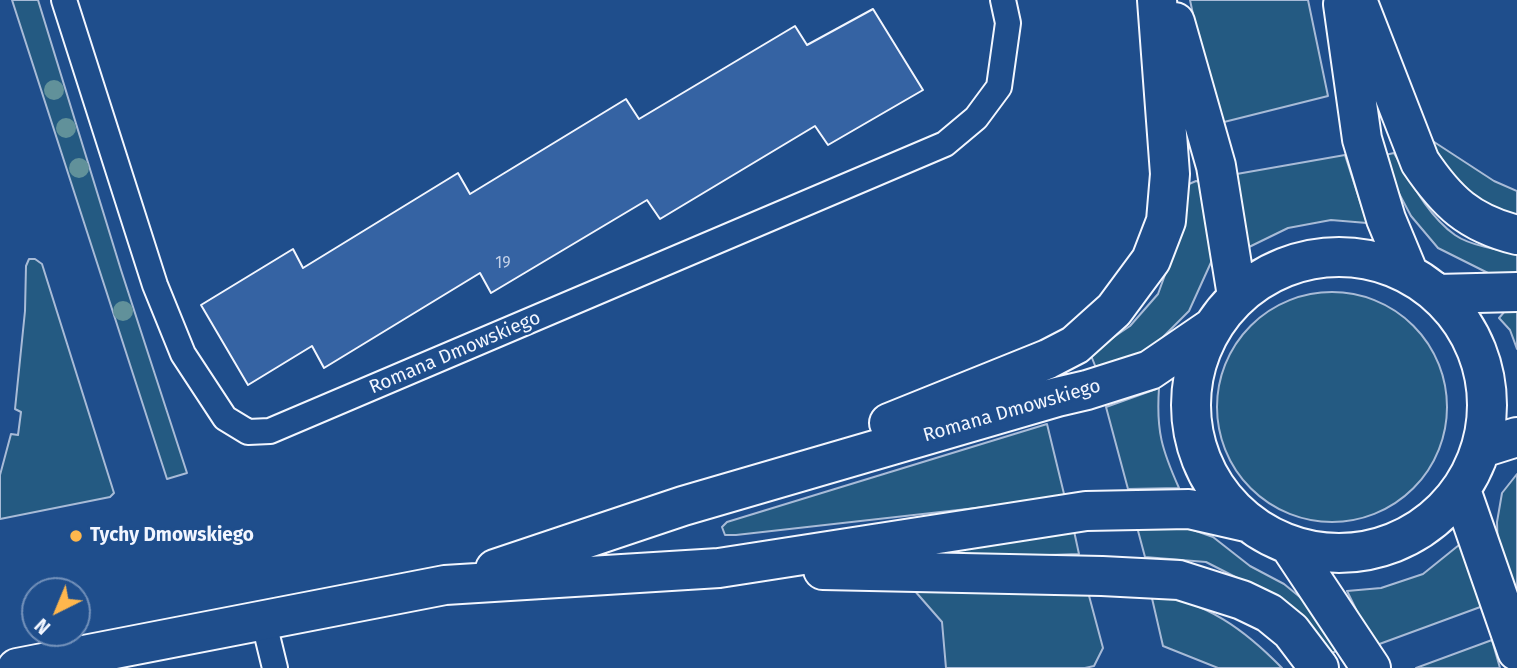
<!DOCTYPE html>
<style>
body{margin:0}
#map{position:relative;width:1517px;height:668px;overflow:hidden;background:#1f4e8c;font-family:"Fira Sans",sans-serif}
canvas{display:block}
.north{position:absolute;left:21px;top:577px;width:70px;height:70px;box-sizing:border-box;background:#1f4e8c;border:2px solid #7391ba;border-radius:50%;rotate:223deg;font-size:19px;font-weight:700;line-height:28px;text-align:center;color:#f2f6ff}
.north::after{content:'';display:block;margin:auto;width:24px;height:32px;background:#ffb74d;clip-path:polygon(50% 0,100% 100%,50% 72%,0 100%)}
</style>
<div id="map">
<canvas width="1517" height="668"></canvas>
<div class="north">N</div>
</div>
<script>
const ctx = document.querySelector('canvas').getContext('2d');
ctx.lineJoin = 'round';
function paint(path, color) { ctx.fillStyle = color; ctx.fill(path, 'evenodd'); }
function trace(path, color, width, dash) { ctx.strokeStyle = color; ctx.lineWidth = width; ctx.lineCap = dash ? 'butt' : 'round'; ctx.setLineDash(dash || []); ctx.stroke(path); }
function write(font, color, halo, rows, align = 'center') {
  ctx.font = font + ' "Fira Sans",sans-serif'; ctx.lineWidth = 5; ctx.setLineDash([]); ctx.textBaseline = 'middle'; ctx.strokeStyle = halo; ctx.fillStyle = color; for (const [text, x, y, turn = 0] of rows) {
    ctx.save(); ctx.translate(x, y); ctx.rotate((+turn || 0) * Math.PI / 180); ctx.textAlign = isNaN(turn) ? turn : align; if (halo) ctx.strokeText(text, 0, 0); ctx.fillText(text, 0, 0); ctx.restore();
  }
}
const green = new Path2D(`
 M 12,0 L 38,0 L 121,270 L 187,473 L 167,479 Z
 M 1190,0 L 1308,0 L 1328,96 L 1216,124 Z
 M 1428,138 L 1494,181 L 1517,191 L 1517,217 L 1484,202 L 1457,182 Z
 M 1394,153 C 1410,180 1428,216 1455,235 C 1469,245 1500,251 1517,252 L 1517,276 L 1496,277 L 1438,248 L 1411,216 L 1385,167 L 1385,155 Z
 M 1345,155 L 1367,223 L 1331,220 L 1288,228 L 1247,248 L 1231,175 Z
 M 1196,181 L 1203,183 L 1213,258 L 1189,311 L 1149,351 L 1098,373 L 1090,353 L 1130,326 L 1158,294 L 1178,239 L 1184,194 L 1189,184 Z
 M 29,259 L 35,259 L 42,264 L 114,493 L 110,497 L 0,519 L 0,475 L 11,434 L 18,435 L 21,412 L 15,409 L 25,311 L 26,266 Z
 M1217 407a115 115 0 1 1 230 0a115 115 0 1 1-230 0Z
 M 1517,310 L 1517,349 L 1510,330 L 1499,318 L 1505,311 Z
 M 1159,388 C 1156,431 1162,450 1179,488 L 1128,489 L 1106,407 Z
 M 1047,424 L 1065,498 L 736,535 L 725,535 L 722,527 L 727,522 Z
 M 1517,474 L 1517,593 L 1498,553 L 1497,522 L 1502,493 Z
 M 1182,526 L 1213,537 L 1250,566 L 1284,584 L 1306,602 L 1338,650 L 1326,656 L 1257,588 L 1206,562 L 1145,557 L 1137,527 Z
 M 1074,531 L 1079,554 L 959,558 L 949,550 Z
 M 1459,545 L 1466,546 L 1483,606 L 1374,646 L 1347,591 L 1381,588 L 1423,574 Z
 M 914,590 L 1088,592 L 1103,648 L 1094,666 L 1085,668 L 946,668 L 942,622 Z
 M 1151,594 C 1206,601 1245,630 1282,668 L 1218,668 L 1163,646 Z
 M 1492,640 L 1500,668 L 1416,668 Z`);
paint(green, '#245a82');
trace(green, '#a8bbd7', 2);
const building = new Path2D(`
 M 873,9 L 923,90 L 828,145 L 815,126 L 660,219 L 647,200 L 491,293 L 480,273 L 324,368 L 312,346 L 248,385 L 201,305 L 293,249 L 303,268 L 458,173 L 470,194 L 626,99 L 639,119 L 795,26 L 807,45 Z`);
paint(building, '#3563a3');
trace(building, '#f2f6ff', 2);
const lane = new Path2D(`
 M 64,0 L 155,285 L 183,354 L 225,418 L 248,432 L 270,431 L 945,144 L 976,118 L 999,87 L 1008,23 L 1003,0
 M 263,619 L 275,668`);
const secondary = new Path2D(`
 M 1357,0 L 1420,162 C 1447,202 1469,223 1517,235
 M 1343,4 L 1362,139 L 1386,219 L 1408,272
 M 1175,22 L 1216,166 L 1237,296
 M1191 405a148 148 0 1 1 296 0a148 148 0 1 1-296 0Z
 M 1437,294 L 1517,292
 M 889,423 L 1048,359 L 1075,345 L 1114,310 L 1151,260 L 1166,221 L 1170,174 L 1157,0
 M 1482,448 L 1517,437
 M 1461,490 L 1517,651
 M 1290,546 L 1371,668
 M 495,569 L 683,506 L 1057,397 L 1087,390 L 1150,370 L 1210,329
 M 823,570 L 1102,576 L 1179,580 L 1242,600 L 1269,613 L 1291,631 L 1319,668
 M 17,668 L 445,585 L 719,568 L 1086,511 L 1189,509 L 1246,522`);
trace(lane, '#f2f6ff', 28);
trace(secondary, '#f2f6ff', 42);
trace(lane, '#1f4e8c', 24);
trace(secondary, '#1f4e8c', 38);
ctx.fillStyle = '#61919a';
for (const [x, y] of [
 [54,90],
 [66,128],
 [79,168],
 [123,311]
]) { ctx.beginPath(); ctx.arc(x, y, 10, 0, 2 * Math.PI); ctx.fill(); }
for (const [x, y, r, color] of [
 [76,536,7,"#ffb74d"]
]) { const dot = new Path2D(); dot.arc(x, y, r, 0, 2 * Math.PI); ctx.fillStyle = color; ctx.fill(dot); trace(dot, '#1f4e8c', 2.5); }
write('16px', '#c3d1e8', null, [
 ["19",503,264]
]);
write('19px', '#f2f6ff', '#1f4e8c', [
 ["Romana Dmowskiego",455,353,-23],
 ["Romana Dmowskiego",1012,411,-16]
]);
write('bold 19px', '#f2f6ff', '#1f4e8c', [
 ["Tychy Dmowskiego",90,536]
], 'left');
</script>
